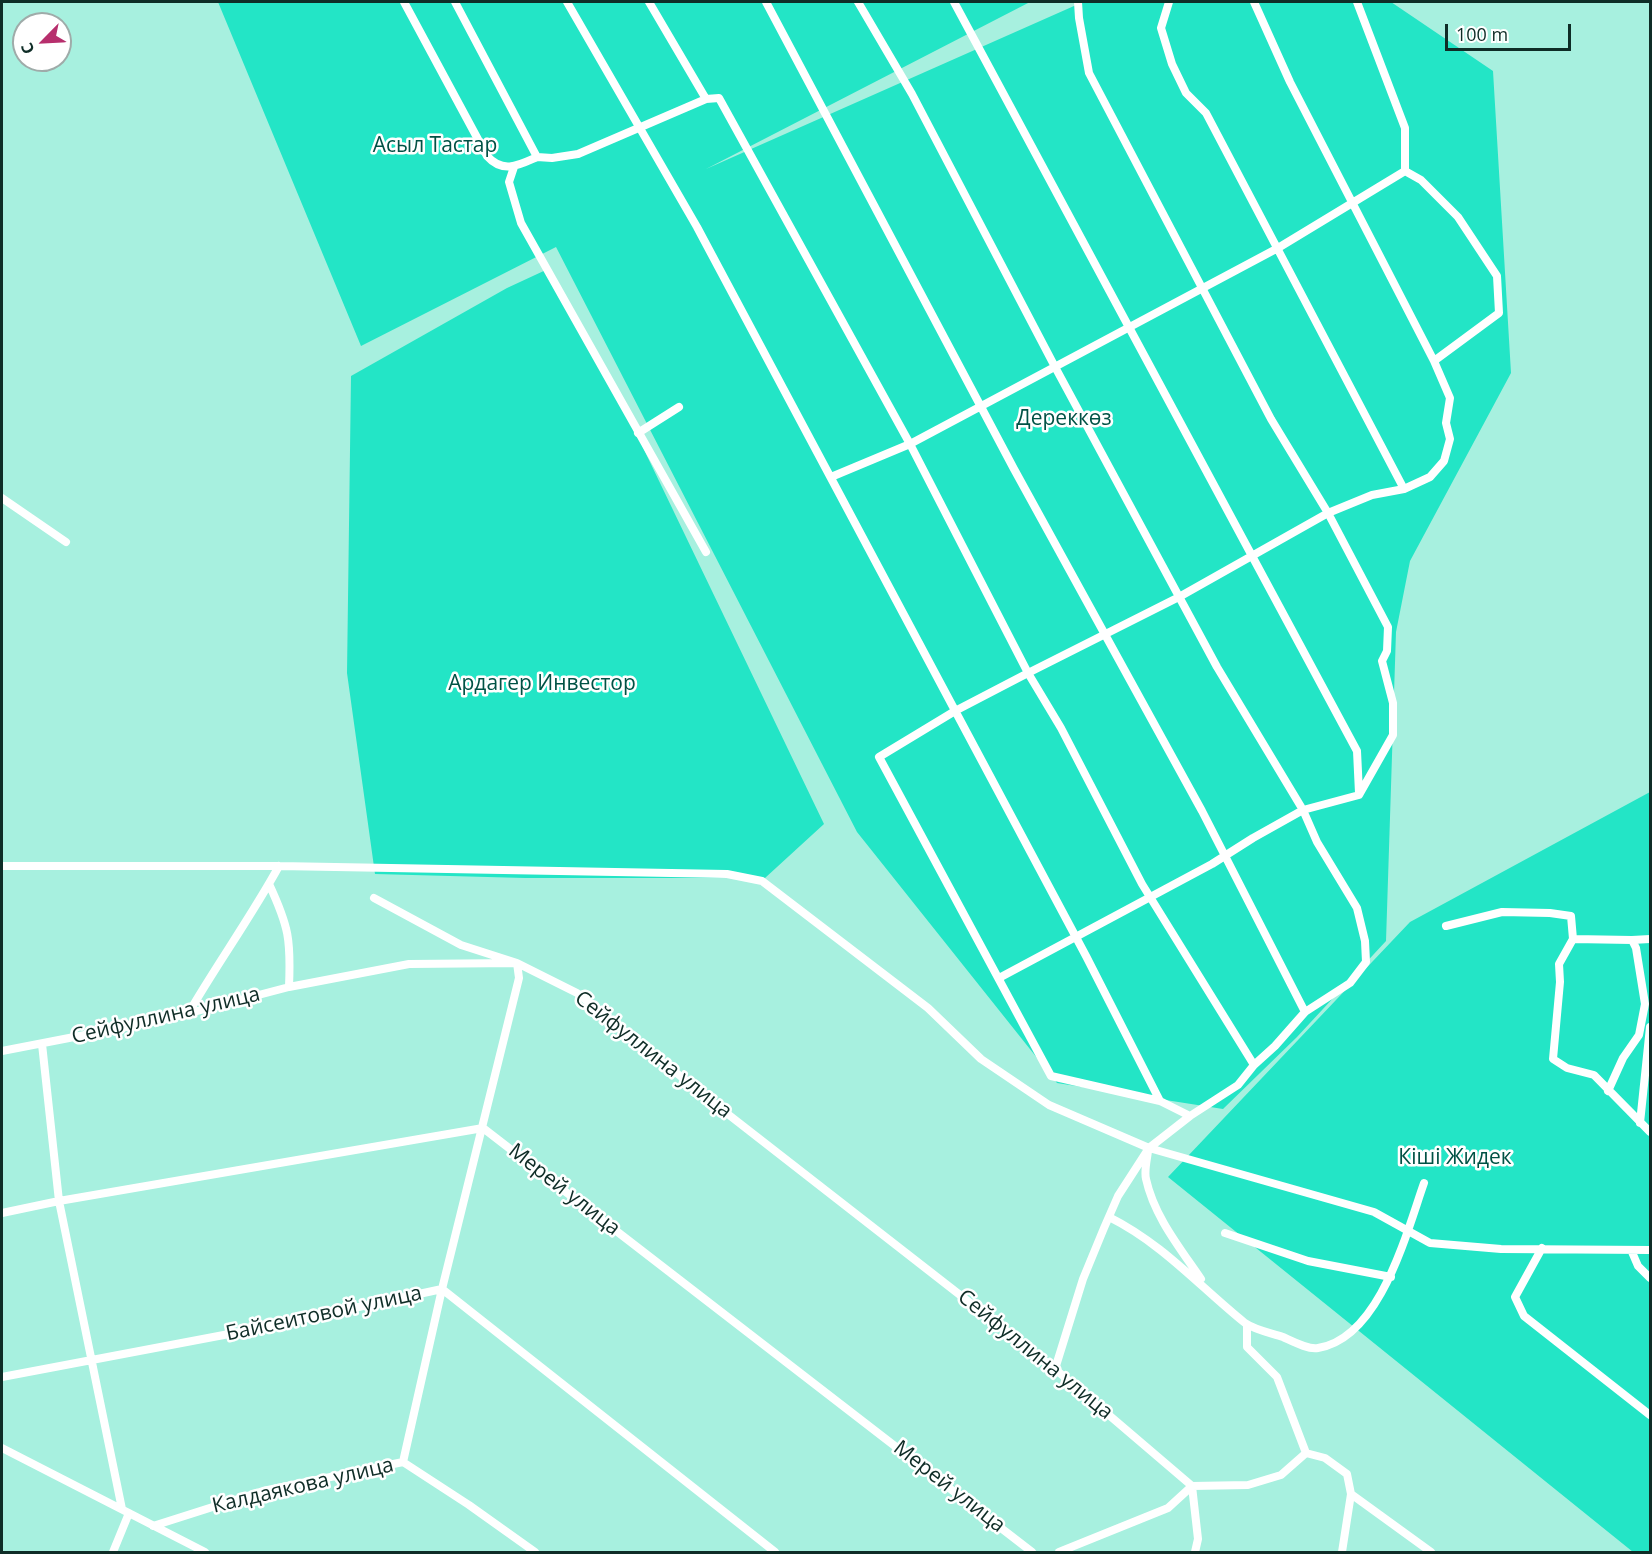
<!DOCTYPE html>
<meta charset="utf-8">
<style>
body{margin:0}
#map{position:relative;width:1652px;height:1554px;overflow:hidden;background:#a7f0df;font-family:"Open Sans",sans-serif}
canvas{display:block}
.frame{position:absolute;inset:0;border:3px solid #0f2d27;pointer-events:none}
.north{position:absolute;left:12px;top:12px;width:60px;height:60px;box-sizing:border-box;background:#fff;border:2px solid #9faba9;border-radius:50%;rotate:246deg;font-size:16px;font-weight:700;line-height:24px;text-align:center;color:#0f2d27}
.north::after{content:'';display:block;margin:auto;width:21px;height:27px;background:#b72f6d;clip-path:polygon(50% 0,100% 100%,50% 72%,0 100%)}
.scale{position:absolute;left:1445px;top:24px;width:126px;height:27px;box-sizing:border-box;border:3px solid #0f2d27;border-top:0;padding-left:8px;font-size:18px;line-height:21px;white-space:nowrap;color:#0f2d27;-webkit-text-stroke:4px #fff;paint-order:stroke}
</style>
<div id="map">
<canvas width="1652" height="1554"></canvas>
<div class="frame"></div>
<div class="north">С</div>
<div class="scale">100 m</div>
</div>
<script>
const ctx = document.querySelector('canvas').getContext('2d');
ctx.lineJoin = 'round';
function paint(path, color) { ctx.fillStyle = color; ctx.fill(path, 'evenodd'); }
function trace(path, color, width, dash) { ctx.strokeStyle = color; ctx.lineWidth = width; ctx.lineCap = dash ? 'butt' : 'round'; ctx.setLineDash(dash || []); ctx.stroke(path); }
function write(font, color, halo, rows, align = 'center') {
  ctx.font = font + ' "Open Sans",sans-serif'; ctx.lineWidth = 5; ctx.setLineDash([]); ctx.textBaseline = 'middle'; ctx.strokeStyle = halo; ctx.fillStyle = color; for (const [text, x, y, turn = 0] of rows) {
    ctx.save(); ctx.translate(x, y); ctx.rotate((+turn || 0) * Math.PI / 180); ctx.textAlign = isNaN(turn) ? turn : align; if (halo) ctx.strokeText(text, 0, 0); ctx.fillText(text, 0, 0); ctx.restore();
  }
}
paint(new Path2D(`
 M 218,2 L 1030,2 L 706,169 L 1083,2 L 1391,2 L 1493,71 L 1511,373 L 1410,561 L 1396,632 L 1386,941 L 1297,1037 L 1223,1109 L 1057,1083 L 857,832 L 556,247 L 361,346 Z
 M 548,269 L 623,406 L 824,824 L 765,878 L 525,878 L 375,874 L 347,673 L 351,376 L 507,288 Z
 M 1650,792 L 1650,1552 L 1633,1552 L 1168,1177 L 1410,922 Z`), '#23e5c6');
trace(new Path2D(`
 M 404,2 L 487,156 C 503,174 519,165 537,157
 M 455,2 L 537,157 L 552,158 L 578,154 L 706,99 L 719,98 L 910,444 L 1278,248 L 1405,171
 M 567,2 L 697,227 L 1086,956 L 1160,1101
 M 649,2 L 706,99
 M 766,2 L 1014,469 L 1202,811 L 1305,1012
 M 858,2 L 912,94 L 1054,365 L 1217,667 L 1303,810 L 1317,842 L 1357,908 L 1365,941 L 1366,962 L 1350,983 L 1305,1012 L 1275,1046 L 1254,1065 L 1238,1085 L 1190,1116 L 1149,1148 L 1118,1196 L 1104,1228 L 1083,1279 L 1055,1369
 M 954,2 L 1357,751 L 1359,793
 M 1169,2 L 1161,28 L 1172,64 L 1186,93 L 1206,113 L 1404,489
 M 1254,2 L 1290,82 L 1434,361
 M 1357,2 L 1405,128 L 1405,171
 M 514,167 L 509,182 L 521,223 L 706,552
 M 638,433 L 679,407
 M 831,477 L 910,444 L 1028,673 L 1179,597 L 1328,513 L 1271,419 L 1089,73 L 1079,18 L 1078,2
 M 2,498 L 66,542
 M 2,866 L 279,866 L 727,874 L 762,881 L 928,1008 L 981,1059 L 1049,1105 L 1149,1148 L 1374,1212 L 1430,1243 L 1501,1249 L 1650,1250
 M 269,884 C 289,927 291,940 289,987
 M 374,898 L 461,945 L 517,963 L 519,978 L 442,1289 L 403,1462
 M 1446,926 L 1502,912 L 1550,913 L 1571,916 L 1573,939 L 1559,964 L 1560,982 L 1553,1059 L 1567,1068 L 1594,1075 L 1650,1132
 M 1573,939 L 1632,940 L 1636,948 L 1645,1004 L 1639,1035 L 1623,1058 L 1608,1091
 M 1632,940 L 1650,939
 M 999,978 L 1212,864 L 1253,838 L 1303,810 L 1359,795 L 1393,735 L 1393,703 L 1382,661 L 1387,651 L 1388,627 L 1328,513 L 1372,495 L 1404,489 L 1430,477 L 1444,461 L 1450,439 L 1446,423 L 1450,398 L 1434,361 L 1499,313 L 1497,276 L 1458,217 L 1421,180 L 1405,171
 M 188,1014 C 217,964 251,917 279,866
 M 42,1044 L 59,1201 L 122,1509
 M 2,1051 L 167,1019 L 289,987 L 409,964 L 517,963 L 577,993 L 720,1108 L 1055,1369 L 1192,1486 L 1248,1485 L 1281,1475 L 1306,1453
 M 1190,1116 L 1160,1101 L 1051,1076 L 879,757 L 955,711 L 1028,673 L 1061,728 L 1142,884 L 1254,1065
 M 1640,1123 L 1650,1027
 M 1148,1151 C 1147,1160 1144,1171 1146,1179 C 1154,1216 1180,1248 1201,1279
 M 2,1213 L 59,1201 L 483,1128 L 1032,1552
 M 1109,1217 C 1163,1244 1199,1286 1245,1323 C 1255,1330 1271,1333 1283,1337 C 1292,1341 1308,1350 1318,1348 C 1380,1338 1406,1234 1424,1183
 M 1225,1233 L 1308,1261 L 1391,1277
 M 1542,1248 L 1515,1297 L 1524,1316 L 1650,1415
 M 1632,1252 L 1638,1266 L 1650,1278
 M 1247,1325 L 1247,1347 L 1277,1377 L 1306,1453 L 1325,1458 L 1347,1474 L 1351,1494 L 1431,1552
 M 2,1377 L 266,1327 L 442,1289 L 775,1552
 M 2,1448 L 205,1552
 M 153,1526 L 263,1491 L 403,1462 L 469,1505 L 535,1552
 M 113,1552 L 129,1513
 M 1059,1552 L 1168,1508 L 1192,1486 L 1198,1539 L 1195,1552
 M 1342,1552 L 1351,1494`), '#fff', 8);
write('21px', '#005245', '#fff', [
 ["Асыл Тастар",435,146],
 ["Дереккөз",1064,419],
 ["Ардагер Инвестор",542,684],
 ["Кіші Жидек",1455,1158]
]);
write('21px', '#0f2d27', '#fff', [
 ["Сейфуллина улица",166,1016,-13],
 ["Сейфуллина улица",653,1055,38],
 ["Мерей улица",564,1190,38],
 ["Байсеитовой улица",324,1314,-12],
 ["Сейфуллина улица",1035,1355,39],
 ["Калдаякова улица",303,1486,-13],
 ["Мерей улица",949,1487,38]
]);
</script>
